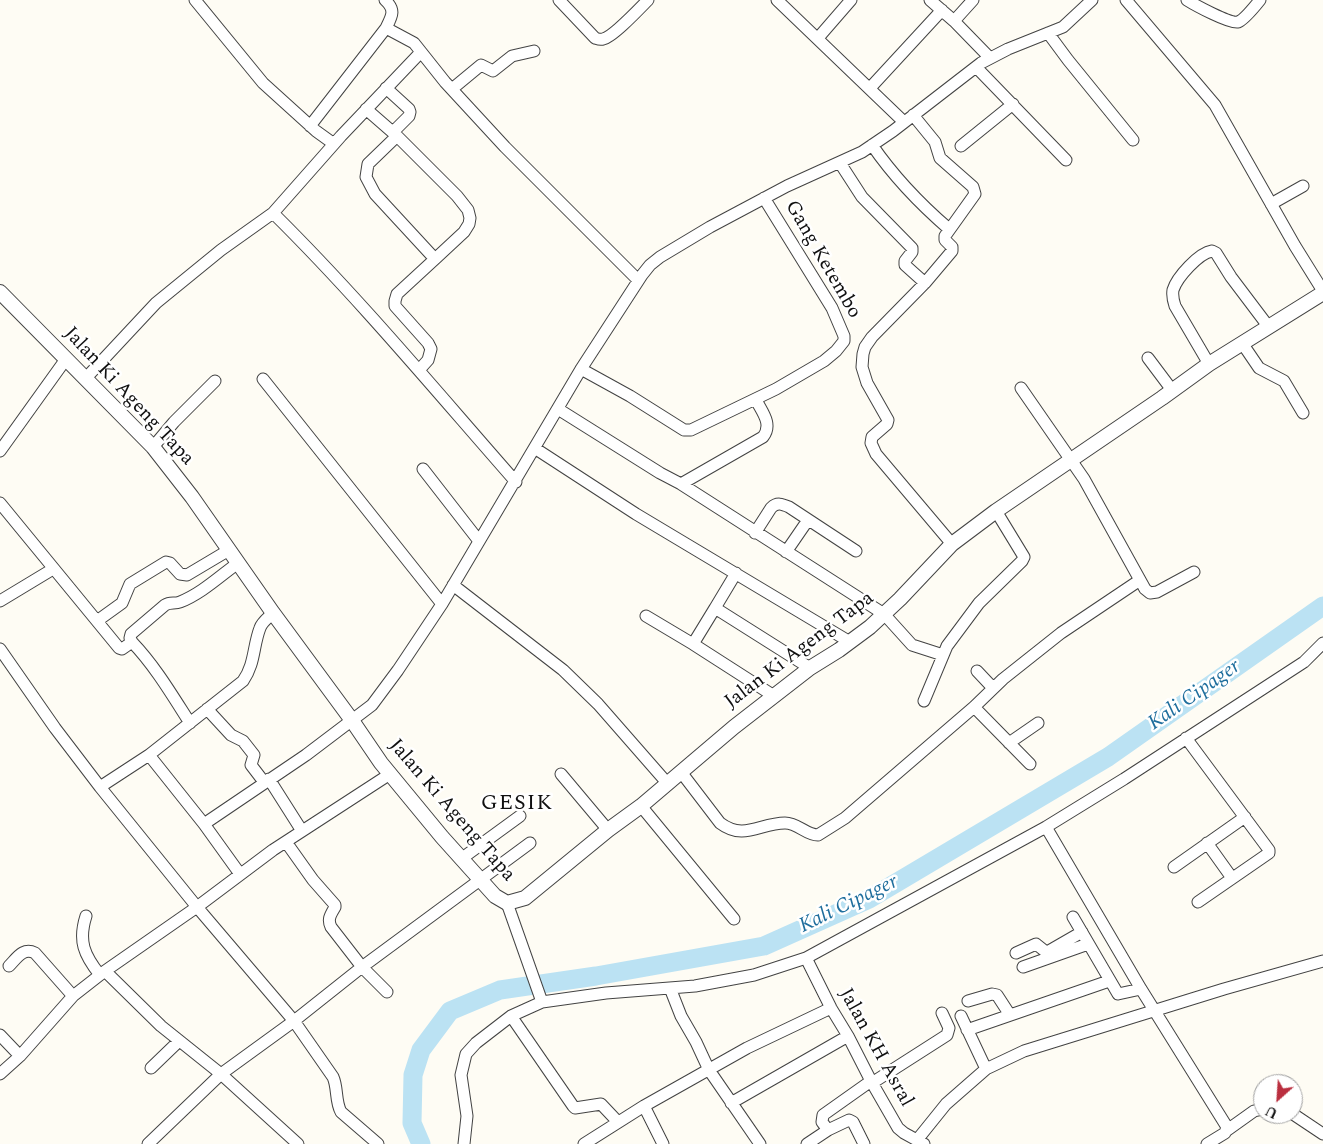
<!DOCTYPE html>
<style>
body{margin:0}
#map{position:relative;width:1323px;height:1144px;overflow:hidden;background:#fefcf4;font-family:Spectral,serif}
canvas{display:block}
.north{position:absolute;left:1253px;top:1074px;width:50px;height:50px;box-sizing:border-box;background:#fff;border:1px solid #9f9f9f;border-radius:50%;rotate:206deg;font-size:14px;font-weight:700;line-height:20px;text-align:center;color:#101010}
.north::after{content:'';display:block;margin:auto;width:18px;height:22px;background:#ba2f3f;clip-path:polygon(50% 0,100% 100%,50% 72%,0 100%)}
</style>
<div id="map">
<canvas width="1323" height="1144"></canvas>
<div class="north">U</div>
</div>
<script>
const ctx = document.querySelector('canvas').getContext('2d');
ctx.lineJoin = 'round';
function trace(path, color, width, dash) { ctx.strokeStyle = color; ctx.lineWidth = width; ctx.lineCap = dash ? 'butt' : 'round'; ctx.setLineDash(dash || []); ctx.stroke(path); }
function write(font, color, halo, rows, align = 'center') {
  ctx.font = font + ' Spectral,serif'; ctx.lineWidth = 5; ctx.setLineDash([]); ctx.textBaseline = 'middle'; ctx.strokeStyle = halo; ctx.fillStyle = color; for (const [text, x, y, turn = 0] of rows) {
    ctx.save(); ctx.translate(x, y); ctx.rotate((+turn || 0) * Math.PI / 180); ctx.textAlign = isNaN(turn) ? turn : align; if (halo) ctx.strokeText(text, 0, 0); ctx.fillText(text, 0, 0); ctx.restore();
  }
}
trace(new Path2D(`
 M 421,1144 L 412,1123 L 413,1075 L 421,1050 L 450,1011 L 500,990 L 596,976 L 764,946 L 869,899 L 1108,757 L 1323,606`), '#bbe2f3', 19);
const minor = new Path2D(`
 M 195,0 L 263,83 L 316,131 L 334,144
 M 559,0 L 595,38 C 598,39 600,40 603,39 C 613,37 640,8 648,0
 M 777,0 L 904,122
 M 930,0 L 954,21 L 990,58
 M 1126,0 L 1215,105 L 1295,246 L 1323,291
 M 1187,0 C 1195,5 1230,24 1238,22 C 1244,20 1256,5 1260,0
 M 954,21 L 973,0
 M 386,28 L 414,43 L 445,82 L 505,147 L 638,280
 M 1048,33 L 1068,60 L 1133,140
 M 818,38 L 851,0
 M 976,67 L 1066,160
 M 386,88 L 409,109 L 410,112 L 409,116 L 393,132
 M 870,88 L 942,10
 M 452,89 L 481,65 L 493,71 L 512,56 L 534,51
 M 366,109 L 397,136 L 457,196 L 468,210 L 470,218 L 469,224 L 464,232 L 435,259 L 375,194 L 366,177 L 368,164 L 397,136
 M 913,115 L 935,142 L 940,158 L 973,187 L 975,194 L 945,236 L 945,240 L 952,247 L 952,251 L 925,283 L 872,337 L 865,347 L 863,354 L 862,367 L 867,383 L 888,420 L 887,424 L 872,437 L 871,443 L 876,454 L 952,544
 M 310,126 L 386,28 C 392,16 396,10 385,0
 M 872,145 C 894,177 920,204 949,229
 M 961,146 L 1013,104
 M 840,163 L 862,197 L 912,248 L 912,252 L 905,261 L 905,265 L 925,283
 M 1271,204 L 1303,186
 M 273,213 C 359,298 436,391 516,482
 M 1242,343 L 1259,368 L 1284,381 L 1303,413
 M 1148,358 L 1172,390
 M 1209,364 L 1175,306 C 1173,300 1172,296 1173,290 C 1177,277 1199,253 1212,251 L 1216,253 L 1231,277 L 1268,326
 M 581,369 L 630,396 L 684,430 L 691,430 L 776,389 L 824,361 L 836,351 L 844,341 L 844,336 L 832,308 L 764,198
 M 419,370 L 428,360 L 431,349 L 428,343 L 395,306 L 395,301 L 397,294 L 435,259
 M 85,379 L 156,303 L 221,250 L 273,213 L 341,136 L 421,52
 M 263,379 L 442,604
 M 1021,388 L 1084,479 L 1145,589 L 1150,593 L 1157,592 L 1194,572
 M 558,409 L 660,473 L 681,484 L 884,614 L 912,645 L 943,655
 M 153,447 L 174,422 L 215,381
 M 536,449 L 636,514 L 850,642
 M 0,451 L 66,359
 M 423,469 L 479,541
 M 681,484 L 763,437 C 773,424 762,412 756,400
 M 0,503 L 119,648 L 122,649 L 132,642 C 155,666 172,695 190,723
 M 755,533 L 771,508 C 777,502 782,504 789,507 L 856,551
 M 786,552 L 808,520
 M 736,573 L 715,608 L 810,668
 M 453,585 L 563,670 L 598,704 L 668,784
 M 0,601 L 53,569
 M 646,616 L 693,644 L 774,696
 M 97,621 L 122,603 L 130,584 L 166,562 L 170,563 L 180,574 L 187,575 L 229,550
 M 132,642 L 130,638 L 131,634 L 165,605 C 170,602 175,604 180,602 C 201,594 220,576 238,563
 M 693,644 L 715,608
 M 0,649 L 55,728 L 100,787 L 197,907 L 294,1021 L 333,1077 C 338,1088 335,1101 341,1112 L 378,1144
 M 977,671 L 993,688
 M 924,701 L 947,646 L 979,603 L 1022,561 L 1024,557 L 996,511
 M 974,707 L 1030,764
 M 207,709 L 231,735 L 243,741 L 254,755 L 251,765 L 264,782
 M 1186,738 L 1269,850 L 1269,853 L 1198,902
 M 1009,743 L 1038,723
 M 149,755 L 204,824 L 240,874
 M 681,772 L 720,823 C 744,841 760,823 785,823 C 798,823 806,835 818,835 L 845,818 L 974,707 L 1003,679 L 1061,633 L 1140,580
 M 561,774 L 608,830
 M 269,779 L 302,831
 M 100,787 L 149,755 L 243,681 C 255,664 253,646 260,628 C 262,622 268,618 273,613
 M 641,806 L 734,919
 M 204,824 L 306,755 L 372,705 L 398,670 L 442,604 L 581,369 L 642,275 L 650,265 L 660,257 L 710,227 L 787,186 L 862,152 L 893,131 L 981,63 L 1008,49 L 1063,27 L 1092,0
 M 1046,827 L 1141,989 L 1227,1127 L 1225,1133 L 1207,1144
 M 286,842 L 313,880 L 335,905 L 335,907 C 331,914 327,919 331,927 L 362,967 L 387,992
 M 1207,843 L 1232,878
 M 461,859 L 520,816
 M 1174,867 L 1245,817
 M 507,903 L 542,1002
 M 86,916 C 78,941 84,955 100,975
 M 1073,917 L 1118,994 L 1141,989
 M 1016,953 L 1036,944 L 1046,952 L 1049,951 L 1082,932
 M 806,958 L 831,1008 L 848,1036 L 871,1081 L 898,1128 L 904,1133 L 924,1144
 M 9,966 C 17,958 23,947 35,953 L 73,996
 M 1023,967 L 1088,944
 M 105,971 L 161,1026 L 221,1074 L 298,1144
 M 670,988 L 681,1016 L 696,1042 L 709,1070 L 760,1144
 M 968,1001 L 992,994 L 997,995 L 1010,1015
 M 511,1016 L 573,1106 L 575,1108 L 601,1104 L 618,1122
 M 961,1016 L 986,1069
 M 967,1030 L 1109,981
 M 0,1035 L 20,1056
 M 151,1068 L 179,1041
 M 0,1074 L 20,1056 L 73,996 L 105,971 L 197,907 L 273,850 L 390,774
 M 872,1083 L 947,1035 L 949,1028 L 942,1013
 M 731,1103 L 848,1036
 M 644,1106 L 663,1144
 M 1293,1114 L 1323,1134
 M 828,1130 L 822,1122 L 823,1115 L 871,1081
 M 1226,1131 L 1254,1111 L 1263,1109
 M 917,1140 L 946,1104 L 986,1069 L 1024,1051 L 1224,989 L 1323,961
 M 148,1144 L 221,1074 L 294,1021 L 362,967 L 530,843
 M 464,1144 L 467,1116 L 461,1075 L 466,1054 L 476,1043 L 511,1016 L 542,1002 L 606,993 L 695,986 L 754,975 L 806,958 L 1046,827 L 1124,779 L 1304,662 L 1323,643
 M 584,1144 L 644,1106 L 747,1048 L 831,1008
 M 807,1144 L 828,1130 L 849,1120 L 853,1122 L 864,1144`);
const tertiary = new Path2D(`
 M 0,292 L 153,447 L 192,497 L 273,613 L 351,719 L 381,763 L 442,837 L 495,896 L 507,903 L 525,898 L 608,830 L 641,806 L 734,727 L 810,668 L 839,650 L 870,627 L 900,599 L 952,544 L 996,511 L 1162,398 L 1209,364 L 1323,293`);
trace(minor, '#434343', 13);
trace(tertiary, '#434343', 16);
trace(minor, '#fff', 11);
trace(tertiary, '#fff', 14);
write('20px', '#101010', '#fff', [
 ["Gang Ketembo",822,260,60],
 ["Jalan Ki Ageng Tapa",128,397,47],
 ["Jalan Ki Ageng Tapa",800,651,-37],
 ["Jalan Ki Ageng Tapa",451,811,49],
 ["Jalan KH Asral",875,1048,61]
]);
write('italic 21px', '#1f6e9d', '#fff', [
 ["Kali Cipager",1195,696,-35],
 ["Kali Cipager",849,905,-26]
]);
ctx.letterSpacing = '1px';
write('22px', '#101010', '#fff', [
 ["GESIK",517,805]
]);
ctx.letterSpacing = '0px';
</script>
